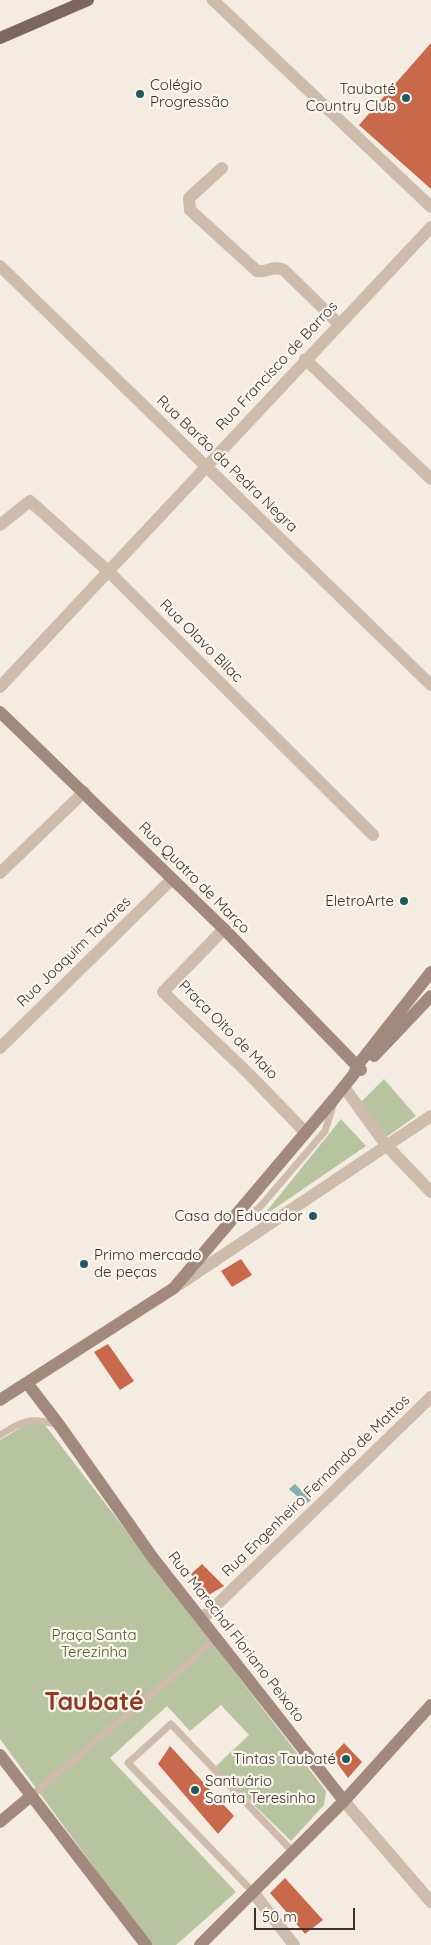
<!DOCTYPE html>
<meta charset="utf-8">
<style>
body{margin:0}
#map{position:relative;width:431px;height:1945px;overflow:hidden;background:#f4ebe1;font-family:Quicksand,sans-serif}
canvas{display:block}
.scale{position:absolute;left:254px;top:1908px;width:101px;height:22px;box-sizing:border-box;border:2px solid #3b302b;border-top:0;padding-left:6px;font-size:15px;line-height:18px;white-space:nowrap;color:#3b302b;-webkit-text-stroke:4px #fbf5ee;paint-order:stroke}
</style>
<div id="map">
<canvas width="431" height="1945"></canvas>
<div class="scale">50 m</div>
</div>
<script>
const ctx = document.querySelector('canvas').getContext('2d');
ctx.lineJoin = 'round';
function paint(path, color) { ctx.fillStyle = color; ctx.fill(path, 'evenodd'); }
function trace(path, color, width, dash) { ctx.strokeStyle = color; ctx.lineWidth = width; ctx.lineCap = dash ? 'butt' : 'round'; ctx.setLineDash(dash || []); ctx.stroke(path); }
function write(font, color, halo, rows, align = 'center') {
  ctx.font = font + ' Quicksand,sans-serif'; ctx.lineWidth = 4.5; ctx.setLineDash([]); ctx.textBaseline = 'middle'; ctx.strokeStyle = halo; ctx.fillStyle = color; for (const [text, x, y, turn = 0] of rows) {
    ctx.save(); ctx.translate(x, y); ctx.rotate((+turn || 0) * Math.PI / 180); ctx.textAlign = isNaN(turn) ? turn : align; if (halo) ctx.strokeText(text, 0, 0); ctx.fillText(text, 0, 0); ctx.restore();
  }
}
paint(new Path2D(`
 M 384,1079 L 416,1116 L 385,1138 L 359,1104 Z
 M 341,1119 L 366,1146 L 262,1217 Z
 M 30,1422 L 45,1425 L 326,1791 L 324,1805 L 291,1841 L 215,1767 L 249,1735 L 221,1705 L 190,1731 L 167,1706 L 110,1758 L 236,1892 L 176,1945 L 151,1945 L 0,1739 L 0,1440 Z`), '#b8c4a0');
paint(new Path2D(`
 M 295,1484 L 311,1500 L 306,1504 L 289,1489 Z`), '#7fb0b2');
paint(new Path2D(`
 M 431,43 L 431,189 L 359,125 Z
 M 241,1259 L 252,1275 L 232,1287 L 221,1271 Z
 M 108,1344 L 134,1381 L 120,1390 L 94,1352 Z
 M 202,1564 L 224,1586 L 207,1596 L 191,1574 Z
 M 344,1743 L 362,1762 L 348,1778 L 332,1756 Z
 M 170,1746 L 234,1816 L 218,1834 L 158,1764 Z
 M 285,1878 L 323,1920 L 305,1934 L 270,1893 Z`), '#c8694b');
trace(new Path2D(`
 M 234,1220 L 249,1215 L 260,1207 L 325,1131 L 334,1103
 M 0,1435 C 24,1420 30,1417 58,1425
 M 31,1796 L 197,1656 L 216,1637
 M 253,1892 L 128,1763 L 171,1724 L 293,1852`), '#cdbbac', 7);
trace(new Path2D(`
 M 222,168 L 189,198 L 190,210 L 257,271 C 267,273 273,265 284,270 L 339,324
 M 305,359 L 431,479
 M 0,525 L 30,501 L 109,572 L 373,835
 M 0,687 L 431,227
 M 0,873 L 84,792
 M 224,929 L 163,992 L 249,1074 L 306,1133
 M 0,1048 L 171,880
 M 344,1087 L 386,1145 L 431,1192
 M 202,1619 L 431,1397
 M 253,1892 L 294,1945`), '#cdbbac', 12);
trace(new Path2D(`
 M 213,0 L 431,207
 M 0,266 L 431,685
 M 180,1284 L 431,1116
 M 344,1801 L 431,1902`), '#cdbbac', 12);
trace(new Path2D(`
 M 0,712 L 224,929 L 361,1070
 M 374,1056 L 431,996
 M 27,1383 L 60,1426 L 153,1558 L 344,1801
 M 0,1400 L 174,1288 L 334,1099 L 354,1074 L 357,1066 L 431,972
 M 0,1755 L 146,1945
 M 0,1822 L 31,1796
 M 200,1945 L 344,1801 L 431,1705`), '#a18a7d', 12);
trace(new Path2D(`
 M 0,38 L 88,0`), '#7d675c', 12);
for (const [x, y, r, color] of [
 [140,94,5,"#1f5a5e"],
 [406,98,5,"#1f5a5e"],
 [404,901,5,"#1f5a5e"],
 [313,1216,5,"#1f5a5e"],
 [84,1264,5,"#1f5a5e"],
 [346,1759,5,"#1f5a5e"],
 [195,1790,5,"#1f5a5e"]
]) { const dot = new Path2D(); dot.arc(x, y, r, 0, 2 * Math.PI); ctx.fillStyle = color; ctx.fill(dot); trace(dot, '#fbf5ee', 2); }
write('15px', '#3b302b', '#fbf5ee', [
 ["Colégio",150,85,"left"],
 ["Progressão",150,102,"left"],
 ["Taubaté",396,89],
 ["Country Club",396,106],
 ["EletroArte",394,901],
 ["Casa do Educador",303,1216],
 ["Primo mercado",94,1255,"left"],
 ["de peças",94,1272,"left"],
 ["Tintas Taubaté",336,1759],
 ["Santuário",205,1781,"left"],
 ["Santa Teresinha",205,1798,"left"]
], 'right');
write('15px', '#3b302b', '#fbf5ee', [
 ["Rua Francisco de Barros",277,366,-47],
 ["Rua Barão da Pedra Negra",227,464,44],
 ["Rua Olavo Bilac",201,641,45],
 ["Rua Quatro de Março",194,878,45],
 ["Rua Joaquim Tavares",74,952,-44],
 ["Praça Oito de Maio",228,1030,45],
 ["Rua Engenheiro Fernando de Mattos",316,1486,-44],
 ["Rua Marechal Floriano Peixoto",236,1637,52]
]);
write('15px', '#4a5a2e', '#fbf5ee', [
 ["Praça Santa",94,1635],
 ["Terezinha",94,1652]
]);
write('bold 25px', '#8c3b22', '#fbf5ee', [
 ["Taubaté",94,1702]
]);
</script>
